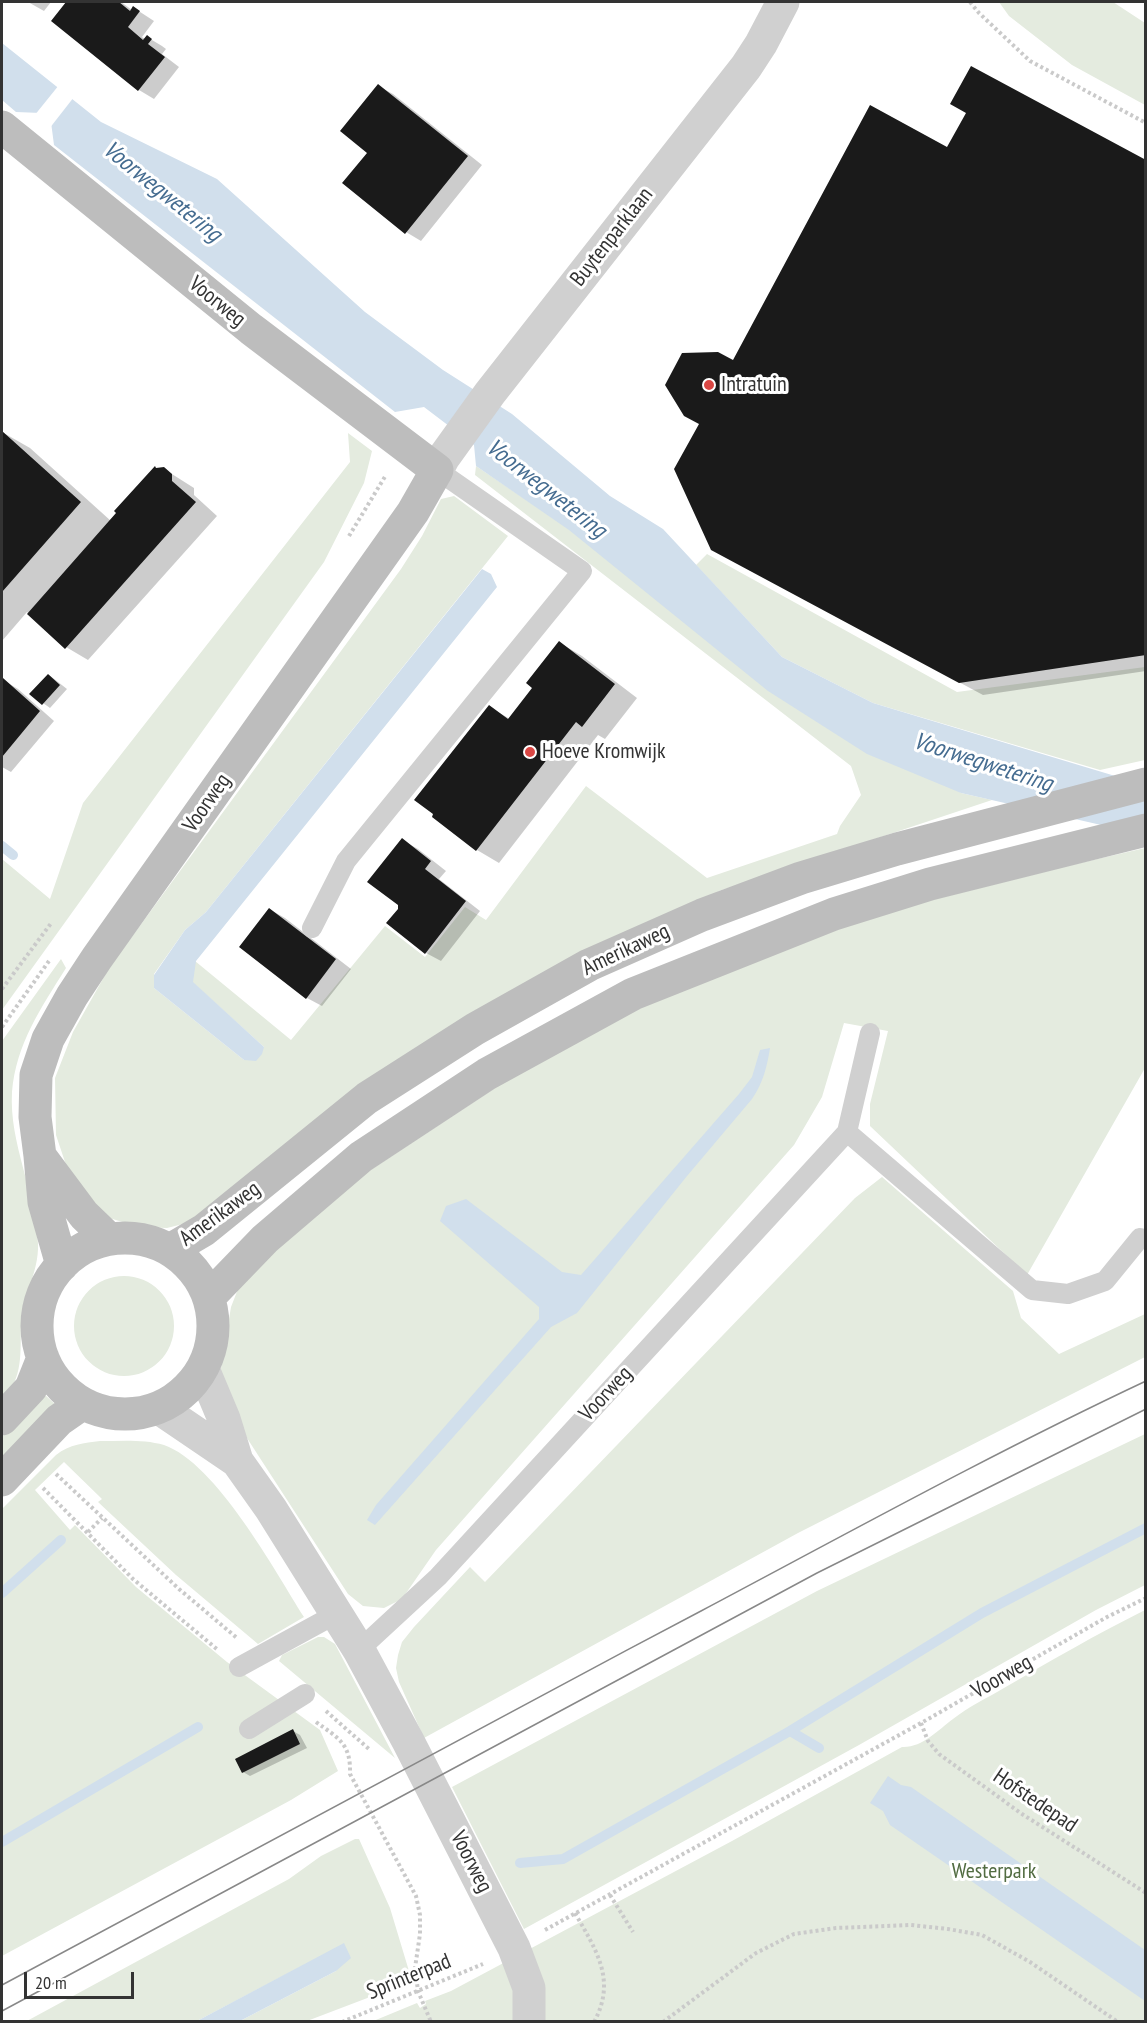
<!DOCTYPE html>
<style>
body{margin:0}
#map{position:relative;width:1147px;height:2023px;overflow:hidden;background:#fff;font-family:"PT Sans Narrow",sans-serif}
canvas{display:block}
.frame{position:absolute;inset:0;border:3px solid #333;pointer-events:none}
.scale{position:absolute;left:24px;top:1972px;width:110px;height:27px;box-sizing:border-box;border:3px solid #333;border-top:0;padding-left:8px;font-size:18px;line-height:21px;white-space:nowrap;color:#333;-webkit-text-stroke:4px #fff;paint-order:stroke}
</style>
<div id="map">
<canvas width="1147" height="2023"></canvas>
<div class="frame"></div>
<div class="scale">20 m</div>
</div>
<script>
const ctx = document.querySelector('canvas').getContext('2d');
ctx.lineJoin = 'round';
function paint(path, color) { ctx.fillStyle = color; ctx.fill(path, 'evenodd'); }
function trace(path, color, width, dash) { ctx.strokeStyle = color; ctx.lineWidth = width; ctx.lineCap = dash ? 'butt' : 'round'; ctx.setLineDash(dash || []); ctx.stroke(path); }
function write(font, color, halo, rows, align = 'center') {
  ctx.font = font + ' "PT Sans Narrow",sans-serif'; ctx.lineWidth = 6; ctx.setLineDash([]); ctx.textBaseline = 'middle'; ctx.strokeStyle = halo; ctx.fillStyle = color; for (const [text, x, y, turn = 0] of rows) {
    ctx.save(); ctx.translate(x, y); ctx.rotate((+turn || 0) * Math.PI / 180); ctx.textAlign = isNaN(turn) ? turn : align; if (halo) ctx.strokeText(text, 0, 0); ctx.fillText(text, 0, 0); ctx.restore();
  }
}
paint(new Path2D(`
 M 999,2 L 1113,2 L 1145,23 L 1145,105 L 1072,65 L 1009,16 Z
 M 348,433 L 372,451 L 364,483 L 324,562 L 2,1010 L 2,859 L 50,899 L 83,803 L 350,462 Z
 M 476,466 L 961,793 L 992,800 L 719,891 L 195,1221 L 167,1228 L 139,1227 L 106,1217 L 72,1183 L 56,1135 L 55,1078 L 73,1032 L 109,968 L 401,569 L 422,536 L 441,499 L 454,496 L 508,536 L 206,912 L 185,930 L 154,974 L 154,988 L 244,1060 L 264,1047 L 192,982 L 195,961 L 291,1040 L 385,926 L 425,957 L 465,907 L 486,920 L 586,786 L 707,878 L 837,834 L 840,826 L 861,795 L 851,766 L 475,475 Z
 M 707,554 L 957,692 L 1145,667 L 1145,760 L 1100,770 L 873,703 L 782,657 L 696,565 Z
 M 1145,848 L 1145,1068 L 1027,1275 L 870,1126 L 870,1104 L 888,1031 L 844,1023 L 822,1097 L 794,1145 L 436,1550 L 402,1599 L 384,1608 L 363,1606 L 348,1594 L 245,1435 L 220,1374 L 231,1307 L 238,1289 L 252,1266 L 369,1171 L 565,1042 L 732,963 L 946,894 Z
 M 61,959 L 66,968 C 41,1008 16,1044 12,1092 C 9,1144 36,1192 38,1244 C 39,1273 22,1296 21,1324 C 20,1352 24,1378 2,1400 L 2,1041 Z
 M 882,1177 L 1013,1291 L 1021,1318 L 1059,1354 L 1145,1314 L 1145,1357 L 798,1533 L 424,1738 L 399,1682 L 396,1668 L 398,1655 L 402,1642 L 414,1627 L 470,1567 L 485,1582 L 855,1198 Z
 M74 1326a50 50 0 1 1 100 0a50 50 0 1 1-100 0Z
 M 44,1394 L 57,1406 L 2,1460 L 2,1437 Z
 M 1145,1434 L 1145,1585 L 1096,1610 L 859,1745 L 524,1929 L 452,1787 L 817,1591 Z
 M 100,1441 C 121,1441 144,1439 164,1445 C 216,1463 275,1571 304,1617 L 258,1644 L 176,1575 L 98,1502 L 102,1499 L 64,1462 L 35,1490 L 70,1530 L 75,1525 L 136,1587 L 227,1662 L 320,1730 L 338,1771 L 291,1800 L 2,1956 L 2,1509 L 56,1455 C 70,1444 84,1443 100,1441 Z
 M 1145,1610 L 1145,2021 L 371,2022 L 417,2003 L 420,2008 L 426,2004 L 425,2001 L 451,1991 L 732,1841 L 902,1747 C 922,1748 938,1730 953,1719 C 968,1707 987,1698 1004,1688 C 1050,1661 1097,1634 1145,1610 Z
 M 318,1637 L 324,1637 L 335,1644 L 395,1758 L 279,1661 L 282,1655 Z
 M 355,1839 L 359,1839 L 390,1908 L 412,1981 L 307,2021 L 240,2021 L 336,1971 L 344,1944 L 197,2021 L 25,2022 L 289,1879 L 321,1856 Z`), '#e4ebdf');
paint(new Path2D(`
 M 2,43 L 101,122 L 217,179 L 365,312 L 443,370 L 512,414 L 610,496 L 663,529 L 782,657 L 873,703 L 1145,785 L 1145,835 L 961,793 L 867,754 L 768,691 L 569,530 L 476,466 L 474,445 L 424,407 L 395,412 L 54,145 L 51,122 L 41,113 L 16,112 L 2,100 Z
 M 482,569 L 491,574 L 497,587 L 196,961 L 193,982 L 264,1047 L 262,1054 L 256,1061 L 244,1060 L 154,988 L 154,975 L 185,930 L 206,912 Z
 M 770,1048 C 767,1067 763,1083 752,1099 L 687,1176 L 577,1313 L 551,1327 L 375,1525 L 367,1520 L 376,1505 L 539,1319 L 539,1307 L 440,1221 L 446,1206 L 466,1199 L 562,1272 L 581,1275 L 739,1094 L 752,1077 L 760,1050 Z
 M 888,1776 L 901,1785 L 911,1787 L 1145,1950 L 1145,2001 L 890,1825 L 883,1811 L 870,1803 Z
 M 344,1943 L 351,1958 L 336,1971 L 240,2021 L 197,2021 Z`), '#d1dfec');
paint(new Path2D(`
 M 59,85 L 74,97 L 49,129 L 48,123 L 40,116 L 34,116 Z`), '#fff');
paint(new Path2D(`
 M 28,2 L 51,2 L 44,11 Z
 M 68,2 L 121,2 L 132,10 L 134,8 L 154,21 L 142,37 L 145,39 L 147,37 L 162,46 L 166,49 L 162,54 L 179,67 L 154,99 L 139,90 L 53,21 Z
 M 378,86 L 393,94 L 482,165 L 421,241 L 406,232 L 369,152 Z
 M 948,149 L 1146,162 L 1146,671 L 983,695 L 735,562 L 734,362 Z
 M 2,432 L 30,448 L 111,521 L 157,469 L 164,469 L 194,488 L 194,495 L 217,516 L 88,660 L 66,647 L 27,612 L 2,641 Z
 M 560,643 L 582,656 L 637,698 L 605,739 L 598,735 L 499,863 L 477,850 L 434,816 L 489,707 L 510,719 L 534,688 Z
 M 49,675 L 67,689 L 50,708 L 43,703 Z
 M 3,680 L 18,689 L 54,721 L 11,772 L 2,767 L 2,682 Z
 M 402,840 L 418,849 L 446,871 L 439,879 L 480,911 L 441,961 L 426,953 L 388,923 L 399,909 Z
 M 269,909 L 285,918 L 351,969 L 322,1006 L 307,998 L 241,946 Z
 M 293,1731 L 300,1735 L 307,1748 L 250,1776 L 243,1772 Z`), '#0003');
trace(new Path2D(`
 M 2,846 L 13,855
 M 2,1593 L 61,1540
 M 790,1731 L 819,1748
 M 2,1842 L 198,1727
 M 520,1863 L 563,1859 L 790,1731 L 982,1613 L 1146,1528`), '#d1dfec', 10);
paint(new Path2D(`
 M 66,2 L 119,2 L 130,11 L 133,6 L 140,11 L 128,27 L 143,40 L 147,35 L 152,39 L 148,44 L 165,57 L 138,91 L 51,21 Z
 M 971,66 L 1146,160 L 1146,655 L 959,683 L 711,550 L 674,469 L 699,424 L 684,416 L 665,385 L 682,353 L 718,352 L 733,360 L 870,105 L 947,147 L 966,113 L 950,104 Z
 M 378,84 L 468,156 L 405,234 L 342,183 L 367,153 L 340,131 Z
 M 2,431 L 81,502 L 2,592 Z
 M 155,466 L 156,468 L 164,467 L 172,474 L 172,481 L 196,502 L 65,649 L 27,614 L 116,513 L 114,511 Z
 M 559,641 L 615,684 L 582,727 L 576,722 L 476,851 L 432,817 L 433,814 L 414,800 L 489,705 L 508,719 L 532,688 L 526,683 Z
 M 48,674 L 60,685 L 42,705 L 29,694 Z
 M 3,678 L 40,711 L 2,757 L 2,680 Z
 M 402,838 L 431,861 L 425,869 L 466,901 L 425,954 L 386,923 L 398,909 L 398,905 L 367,882 Z
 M 269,908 L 336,959 L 306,999 L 239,947 Z
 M 293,1729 L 300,1744 L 242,1773 L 235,1759 Z`), '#1a1a1a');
trace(new Path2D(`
 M 970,2 L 979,13 L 1030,61 L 1146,123
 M 349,536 L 386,475
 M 2,989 L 52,922
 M 2,1027 L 49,961
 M 56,1474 L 179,1589 L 237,1638
 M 43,1488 L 133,1579 L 218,1650
 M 88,1532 L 102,1518
 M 326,1711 L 370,1750
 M 316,1722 C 338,1738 351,1743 350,1774 L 416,1896 L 420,1915 L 420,1934 L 415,1968 L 418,1991 L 431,2022
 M 921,1723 L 928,1741 L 939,1754 L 1022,1814 L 1146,1893
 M 610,1895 L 633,1932
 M 575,1913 C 596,1950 617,1980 594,2022
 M 545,1930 L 921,1723 L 1107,1617 L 1146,1598
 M 342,2022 L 483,1964
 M 663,2022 L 756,1953 L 794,1934 L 836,1928 L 911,1925 L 948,1929 L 982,1935 L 1030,1962 L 1118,2022`), '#cacaca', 4, [3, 3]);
trace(new Path2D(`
 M 312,928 L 346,861 L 582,571 L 437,470
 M 847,1132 L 870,1033
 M 359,1650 L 438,1577 L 847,1132 L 1032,1290 L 1068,1294 L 1105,1281 L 1140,1238
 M 239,1667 L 336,1614
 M 249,1729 L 305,1694`), '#d0d0d0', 20);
trace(new Path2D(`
 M 437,470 L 444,457 L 490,393 L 746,67 L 761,44 L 783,2
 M 203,1369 L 224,1419 L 237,1461 L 271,1509 L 359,1650 L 408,1741 L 514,1948 L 529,1988 L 529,2022
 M 159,1408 L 237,1461`), '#d0d0d0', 33);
trace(new Path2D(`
 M 2,127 L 251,329 L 437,470 L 413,512 L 97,958 L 72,996 L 48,1039 L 36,1075 L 35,1117 L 40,1156 L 44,1202 L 62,1265
 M 40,1156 L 84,1215 L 109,1239
 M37 1326a88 88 0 1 1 176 0a88 88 0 1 1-176 0Z
 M 170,1250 L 204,1230 L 367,1098 L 475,1029 L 589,965 L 702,915 L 801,878 L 897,849 L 1146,784
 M 209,1297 L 265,1239 L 361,1157 L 487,1074 L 633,994 L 834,914 L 930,884 L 1146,830
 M 2,1419 L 31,1388 L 43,1358
 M 2,1480 L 59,1420 L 82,1404`), '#bdbdbd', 33);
trace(new Path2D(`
 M 2,1985 C 234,1859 467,1734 701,1611 C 848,1533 995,1452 1146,1381
 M 2,2011 L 817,1573 L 1146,1409`), '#888', 1.5);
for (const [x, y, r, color] of [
 [709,385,6,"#da4744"],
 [530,752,6,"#da4744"]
]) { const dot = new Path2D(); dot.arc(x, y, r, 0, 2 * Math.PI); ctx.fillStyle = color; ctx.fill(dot); trace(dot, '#fff', 2); }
write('22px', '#333', '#fff', [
 ["Buytenparklaan",612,237,-52],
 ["Voorweg",217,302,39],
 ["Voorweg",207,803,-55],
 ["Amerikaweg",626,950,-25],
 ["Amerikaweg",220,1214,-36],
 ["Voorweg",606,1394,-47],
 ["Voorweg",1002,1677,-30],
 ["Hofstedepad",1035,1801,34],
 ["Voorweg",471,1862,63],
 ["Sprinterpad",409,1977,-22]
]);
write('22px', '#333', '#fff', [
 ["Intratuin",721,385],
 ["Hoeve Kromwijk",542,752]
], 'left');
write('22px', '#526c42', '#fff', [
 ["Westerpark",994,1872]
]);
write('italic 24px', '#456c90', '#fff', [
 ["Voorwegwetering",162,192,39],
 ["Voorwegwetering",546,489,38],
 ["Voorwegwetering",983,763,18]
]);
</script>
